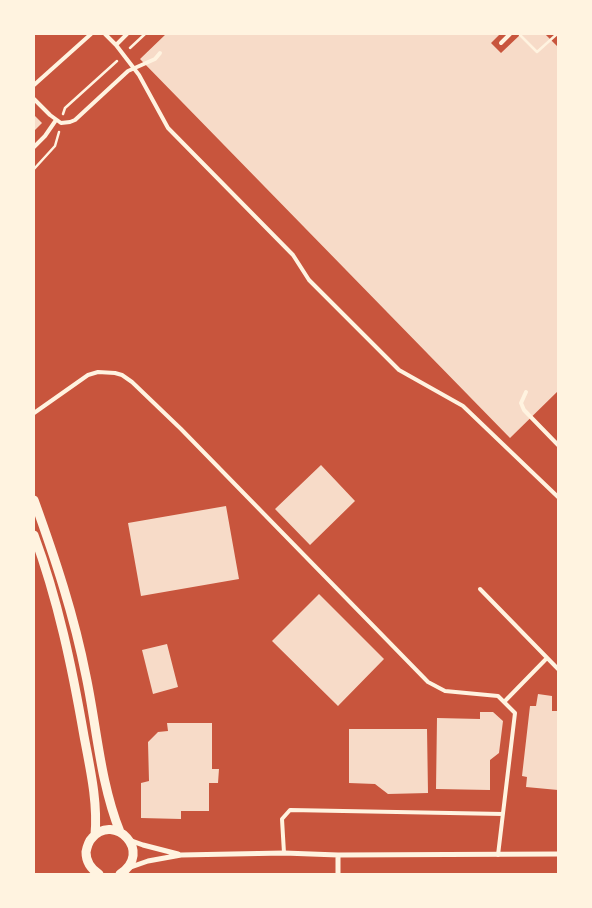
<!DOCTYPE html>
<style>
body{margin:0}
#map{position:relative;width:592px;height:908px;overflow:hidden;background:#c8553d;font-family:"Source Serif 4",serif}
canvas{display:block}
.frame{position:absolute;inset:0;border:35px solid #fff3e0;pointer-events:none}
</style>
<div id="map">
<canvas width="592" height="908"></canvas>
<div class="frame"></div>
</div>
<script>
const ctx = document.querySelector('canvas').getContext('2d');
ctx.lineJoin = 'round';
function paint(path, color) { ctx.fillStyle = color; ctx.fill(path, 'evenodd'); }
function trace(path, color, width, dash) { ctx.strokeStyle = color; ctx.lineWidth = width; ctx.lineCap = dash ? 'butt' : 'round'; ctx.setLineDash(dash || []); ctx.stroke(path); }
paint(new Path2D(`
 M 166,34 L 500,34 L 491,43 L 501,53 L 521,34 L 545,34 L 558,47 L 558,391 L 510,438 L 140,59 Z
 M 34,115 L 42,123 L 34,131 Z
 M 321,465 L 355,501 L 310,545 L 275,509 Z
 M 226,506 L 239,579 L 141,596 L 128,523 Z
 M 319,594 L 384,659 L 338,706 L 272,641 Z
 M 167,644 L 178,687 L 153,694 L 142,650 Z
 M 538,694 L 552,696 L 552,711 L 558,711 L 558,790 L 526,787 L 527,777 L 522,776 L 530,706 L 536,706 Z
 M 480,712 L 493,712 L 503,721 L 499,753 L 490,760 L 490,790 L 436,789 L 437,718 L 480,719 Z
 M 167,723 L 212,723 L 212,769 L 219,769 L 218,783 L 209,783 L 209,811 L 181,811 L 181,819 L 141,818 L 141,783 L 149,781 L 148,742 L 158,732 L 168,731 Z
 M 349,729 L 427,729 L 428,793 L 388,794 L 375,784 L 349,783 Z`), '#f7dbc8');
trace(new Path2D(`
 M 520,35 L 537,52 L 557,34
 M 130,48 L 145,34
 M 63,114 L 65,108 L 117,61
 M 34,169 L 55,146 L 59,132`), '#fff3e0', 2.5);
trace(new Path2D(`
 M 105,34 L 116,45 L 127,34
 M 501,43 L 510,34
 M 116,45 L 139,75 L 168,128 L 293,255 L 309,280 L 399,370 L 463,406 L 558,497
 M 34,85 L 91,34
 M 34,99 L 50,115 L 61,123 L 70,122 L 75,120 L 128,71 L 155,59 L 160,53
 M 34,147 L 45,136 L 56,120
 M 526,392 L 521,403 L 524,410 L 558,445
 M 34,413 L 88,375 L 98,372 L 115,373 L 122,375 L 132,382 L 181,429 L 428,682 L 445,691 L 498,696 L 515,713 L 498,855
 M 480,589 L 558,669
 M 504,702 L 547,658
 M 284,853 L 282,819 L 290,810 L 503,814`), '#fff3e0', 4);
trace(new Path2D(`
 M 129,840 L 143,845 L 178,854
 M 338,855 L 338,874
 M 128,868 L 148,861 L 181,855 L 284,853 L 338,855 L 558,854`), '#fff3e0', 5);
trace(new Path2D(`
 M 34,500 C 55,558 74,615 86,676 C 97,728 100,782 120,832
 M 34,535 C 58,600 72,667 84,736 C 90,768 98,802 95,835
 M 99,874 C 91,869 86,862 86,852 C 87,847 89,841 92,838 C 114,812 154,852 120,874`), '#fff3e0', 9);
</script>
